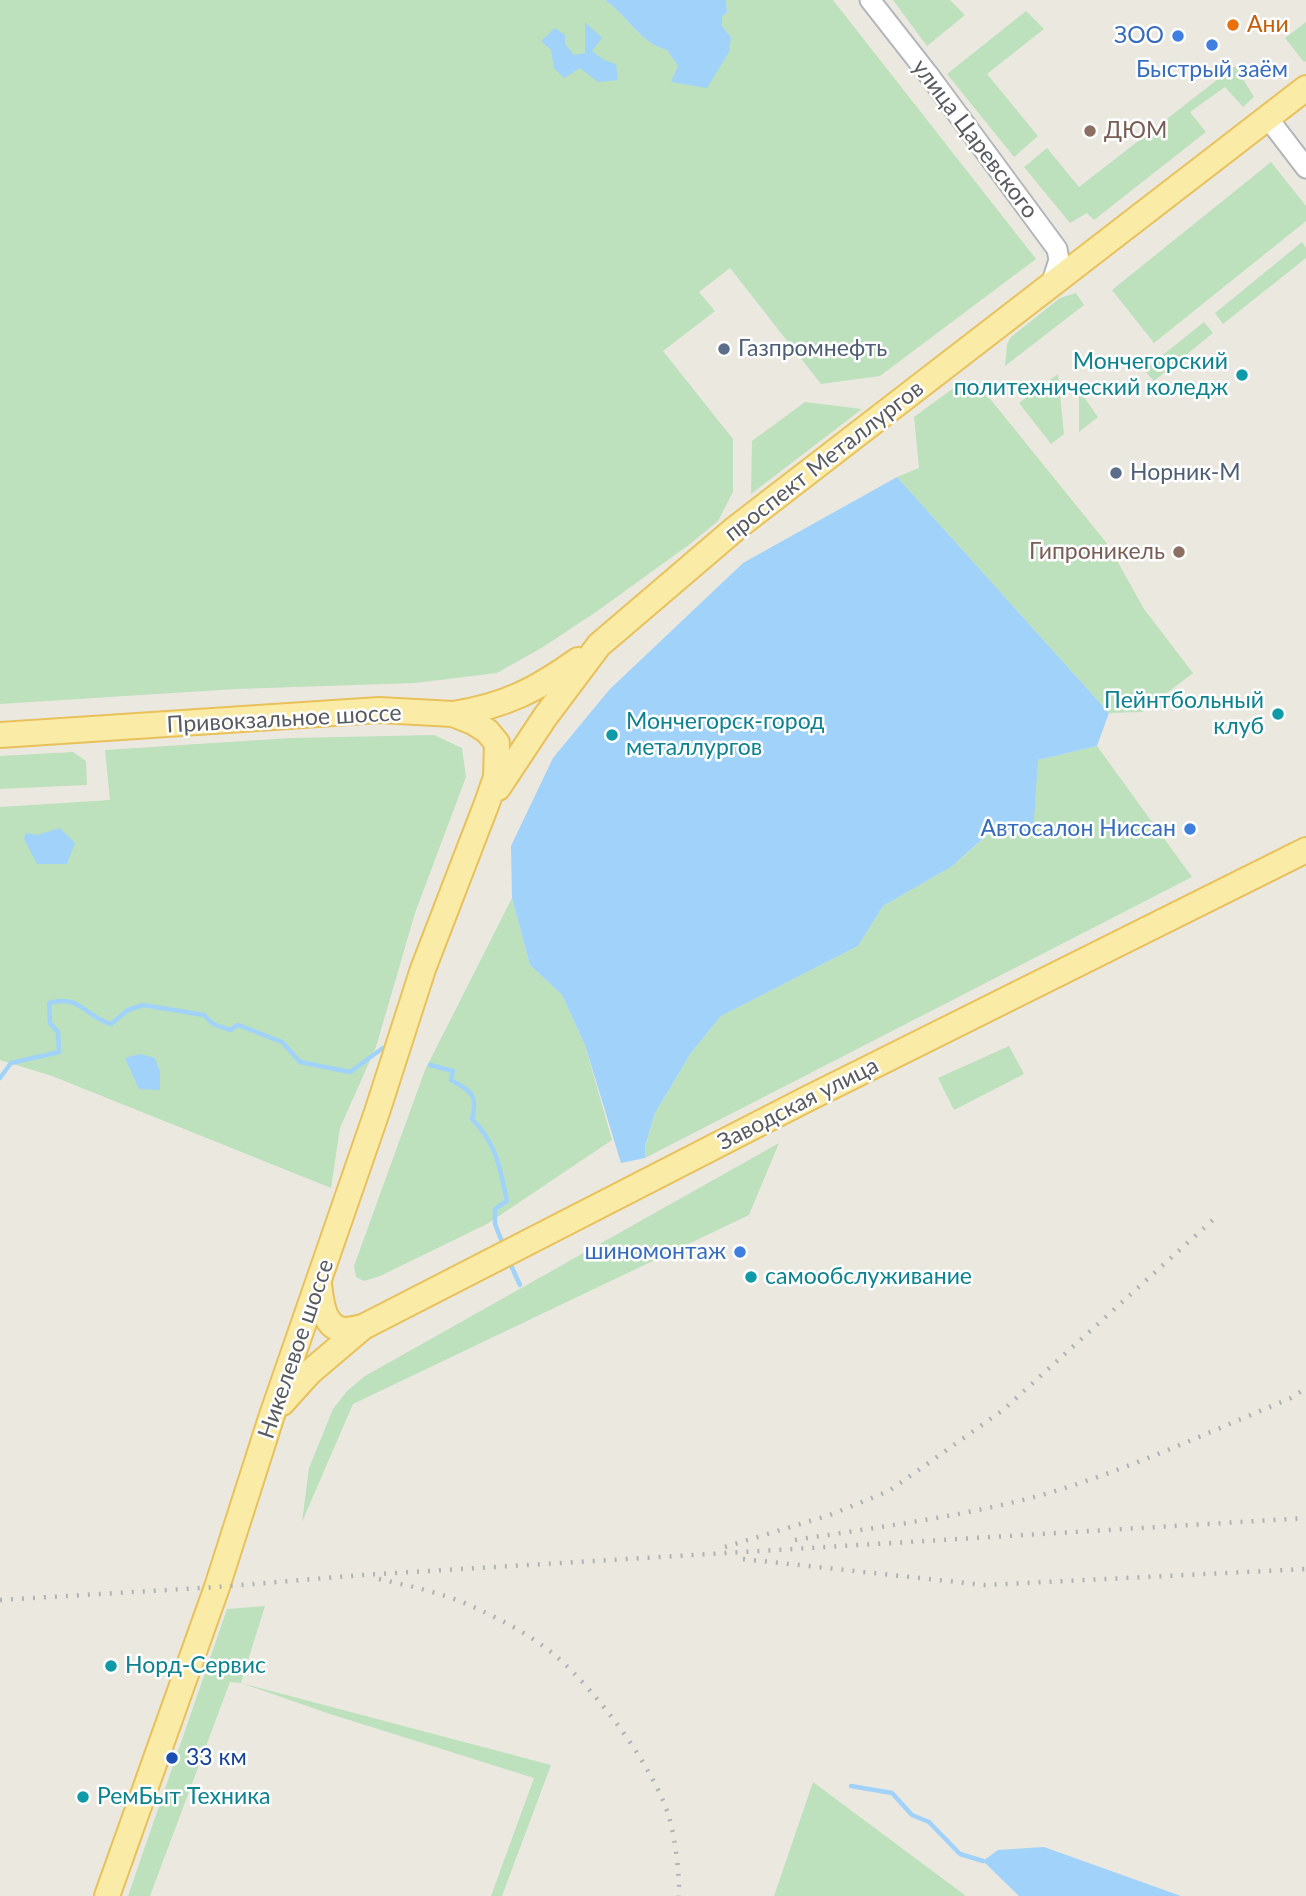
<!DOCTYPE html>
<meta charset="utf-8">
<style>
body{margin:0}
canvas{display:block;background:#ebe8e0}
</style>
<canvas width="1306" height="1896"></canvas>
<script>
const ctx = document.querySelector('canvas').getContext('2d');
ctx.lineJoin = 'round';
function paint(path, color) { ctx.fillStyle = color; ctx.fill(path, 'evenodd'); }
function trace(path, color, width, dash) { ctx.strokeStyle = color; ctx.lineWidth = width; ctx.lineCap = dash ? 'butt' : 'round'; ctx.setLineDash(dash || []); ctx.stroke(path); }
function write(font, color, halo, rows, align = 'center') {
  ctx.font = font + ' Lato,sans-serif'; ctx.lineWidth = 5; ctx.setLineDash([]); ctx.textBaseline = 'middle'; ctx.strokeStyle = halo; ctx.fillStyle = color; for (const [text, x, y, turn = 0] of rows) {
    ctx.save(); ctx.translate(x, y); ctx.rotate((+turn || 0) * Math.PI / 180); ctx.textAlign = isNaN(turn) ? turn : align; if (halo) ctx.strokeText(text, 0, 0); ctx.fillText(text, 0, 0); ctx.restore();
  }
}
paint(new Path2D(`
 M 0,0 L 605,0 C 627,15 641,44 667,50 L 678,66 L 731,37 L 722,26 L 722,16 L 727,13 L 726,0 L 833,0 L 1036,259 L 880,376 L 821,384 L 730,268 L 699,292 L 715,311 L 663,351 L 733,439 L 733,492 L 718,521 L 690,544 L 596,612 L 543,647 L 497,673 L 415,683 L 236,689 L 0,704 Z
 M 893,0 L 950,0 L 965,15 L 927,46 Z
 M 1026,11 L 1044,29 L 987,74 L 1038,136 L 1014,157 L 947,74 Z
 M 1306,22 L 1306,61 L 1304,62 L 1285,38 Z
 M 1235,66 L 1254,97 L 1243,107 L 1225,87 L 1190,112 L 1206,132 L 1094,220 L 1087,213 L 1070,223 L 1024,167 L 1047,148 L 1079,187 Z
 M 1271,162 L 1306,206 L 1306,221 L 1154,343 L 1112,290 Z
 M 1302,242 L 1306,248 L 1306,258 L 1223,324 L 1215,313 Z
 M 1076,293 L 1084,305 L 1005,366 L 1007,344 L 1011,337 L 1060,298 Z
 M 1204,322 L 1213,333 L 1154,381 L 1144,370 Z
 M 1058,374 L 1064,434 L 1051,444 L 1019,403 Z
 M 955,387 L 987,395 L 1109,546 L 1144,609 L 1193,673 L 1142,712 L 1109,713 L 897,477 L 919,468 L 914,417 Z
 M 1079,390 L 1098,417 L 1079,432 Z
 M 805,402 L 862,409 L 751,494 L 752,441 Z
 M 434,735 L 462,748 L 466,777 L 415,913 L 376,1047 L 340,1128 L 331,1188 L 52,1076 L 0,1060 L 0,807 L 110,800 L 105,750 L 291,738 Z
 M 1097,746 L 1192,877 L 645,1158 L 645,1148 L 655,1113 L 691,1053 L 721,1016 L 858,946 L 883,906 L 951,867 L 997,827 L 1038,760 Z
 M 73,752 L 86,761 L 87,785 L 0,789 L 0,756 Z
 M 512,898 L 530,965 L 562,995 L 585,1045 L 612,1140 L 487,1224 L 380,1276 L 364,1281 L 356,1277 L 354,1266 L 425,1070 Z
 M 1009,1046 L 1024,1074 L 954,1110 L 938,1078 Z
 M 779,1143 L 749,1215 L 353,1404 L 302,1522 L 309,1468 L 333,1409 L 347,1391 L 365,1376 Z
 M 265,1606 L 241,1683 L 551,1765 L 502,1896 L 491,1896 L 534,1778 L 327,1713 L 241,1683 L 230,1682 L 150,1896 L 128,1896 L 227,1609 Z
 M 813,1782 L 966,1896 L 774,1896 Z`), '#bde1bd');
paint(new Path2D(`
 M 605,0 L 726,0 L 727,13 L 722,16 L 722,26 L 731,37 L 729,52 L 707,88 L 671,82 L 678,66 L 667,50 C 641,44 627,15 605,0 Z
 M 585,22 L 602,38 L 592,51 L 604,60 L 616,64 L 618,80 L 598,82 L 580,68 L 564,78 L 554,68 L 551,50 L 541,41 L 555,28 L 565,35 L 565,44 L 574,55 L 585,53 Z
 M 897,477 L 1109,713 L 1097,746 L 1038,760 L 1033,835 L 996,827 L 951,867 L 883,906 L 858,946 L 721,1016 L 691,1053 L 655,1113 L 645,1147 L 645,1158 L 621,1163 L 585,1045 L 562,995 L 530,965 L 512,898 L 511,846 L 553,758 L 609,690 L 743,563 Z
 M 60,828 L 75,843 L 67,864 L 37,864 L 24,839 L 26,833 L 37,835 Z
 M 140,1054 L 155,1058 L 160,1072 L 160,1090 L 139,1089 L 125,1058 Z
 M 1044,1847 L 1181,1896 L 1019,1896 L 983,1861 L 998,1850 Z`), '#a1d2f9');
trace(new Path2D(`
 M 430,1065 L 453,1071 L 451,1080 C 472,1092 478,1094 472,1119 C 497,1144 500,1168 507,1201 L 495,1209 L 495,1224 L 504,1247
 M 0,1078 L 11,1063 L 59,1052 L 58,1032 L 50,1023 L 49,1003 C 81,994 85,1017 111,1024 L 128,1010 L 143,1005 L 204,1015 L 213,1024 L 230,1030 L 238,1025 L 282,1042 L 300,1062 L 350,1072 L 383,1048
 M 509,1261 L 520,1285
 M 851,1786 L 892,1793 L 912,1815 L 929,1822 L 960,1854 L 983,1861`), '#a1d2f9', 4.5);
const minor = new Path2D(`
 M 870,0 L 928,74 L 1057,249 L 1059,260 L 1051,285
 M 1267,117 L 1306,168`);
const major = new Path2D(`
 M 453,714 C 505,706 536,690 578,660
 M 0,735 L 379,710 L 453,714 L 473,722 L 487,731 L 497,743 L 496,777 L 487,803 L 423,969 L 377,1112 L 271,1418 L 217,1587 L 107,1896
 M 498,788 L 545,717 L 599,645 L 736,528 L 1306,88
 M 319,1284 C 321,1300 323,1329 345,1330 C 350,1330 358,1328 363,1327 L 805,1100 L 1306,850
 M 282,1403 L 310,1372 L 363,1327`);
trace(minor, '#b2b6ba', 23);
trace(major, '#e8c15b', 28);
trace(minor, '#fff', 19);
trace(major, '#faeca6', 24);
trace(new Path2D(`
 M 795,1540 C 878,1527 961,1517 1042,1495 C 1128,1470 1209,1432 1291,1398 L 1306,1388
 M 725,1547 L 830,1515 L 889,1491 L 1003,1410 L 1216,1217
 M 743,1559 L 985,1585 L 1306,1569
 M 379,1579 C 414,1587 448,1594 480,1610 C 506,1622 535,1638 557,1657 C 597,1692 654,1767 669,1817 C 675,1837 680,1876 679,1896
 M 0,1600 L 217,1587 L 362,1575 L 1306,1518`), '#b1b2b2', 4.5, [2, 9]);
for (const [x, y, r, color] of [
 [1233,25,7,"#e8710a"],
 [1178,36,7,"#3f7fe0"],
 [1212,45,7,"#3f7fe0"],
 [1090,131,7,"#8d6e63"],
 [724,349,7,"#5c6f8a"],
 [1242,375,7,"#0f9aa8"],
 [1116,473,7,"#5c6f8a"],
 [1179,552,7,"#8d6e63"],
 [1278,714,7,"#0f9aa8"],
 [612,735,7,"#0f9aa8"],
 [1190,829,7,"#3f7fe0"],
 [740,1252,7,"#3f7fe0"],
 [751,1277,7,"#0f9aa8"],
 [111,1666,7,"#0f9aa8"],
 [172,1758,7,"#1a4fb4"],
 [83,1797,7,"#0f9aa8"]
]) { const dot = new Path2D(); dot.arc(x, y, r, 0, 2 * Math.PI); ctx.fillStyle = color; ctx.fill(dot); trace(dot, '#fff', 2.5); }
write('23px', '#c56008', '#fff', [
 ["Ани",1247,25]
], 'left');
write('23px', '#366cbe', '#fff', [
 ["ЗОО",1164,36],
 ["Быстрый заём",1212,70,"center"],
 ["Автосалон Ниссан",1176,829],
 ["шиномонтаж",726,1252]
], 'right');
write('23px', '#785e54', '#fff', [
 ["ДЮМ",1104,131],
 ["Гипроникель",1165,552,"right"]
], 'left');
write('23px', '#585c60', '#fff', [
 ["улица Царевского",975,139,53],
 ["проспект Металлургов",824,461,-38],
 ["Привокзальное шоссе",284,719,-3],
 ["Заводская улица",798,1104,-27],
 ["Никелевое шоссе",296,1349,-71]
]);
write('23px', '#4e5e75', '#fff', [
 ["Газпромнефть",738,349],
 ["Норник-М",1130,473]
], 'left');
write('23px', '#0d838f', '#fff', [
 ["Мончегорский",1228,362,"right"],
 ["политехнический коледж",1228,388,"right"],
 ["Пейнтбольный",1264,701,"right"],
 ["клуб",1264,727,"right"],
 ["Мончегорск-город",626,722],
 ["металлургов",626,748],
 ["самообслуживание",765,1277],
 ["Норд-Сервис",125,1666],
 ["РемБыт Техника",97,1797]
], 'left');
write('23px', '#164399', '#fff', [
 ["33 км",186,1758]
], 'left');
</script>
